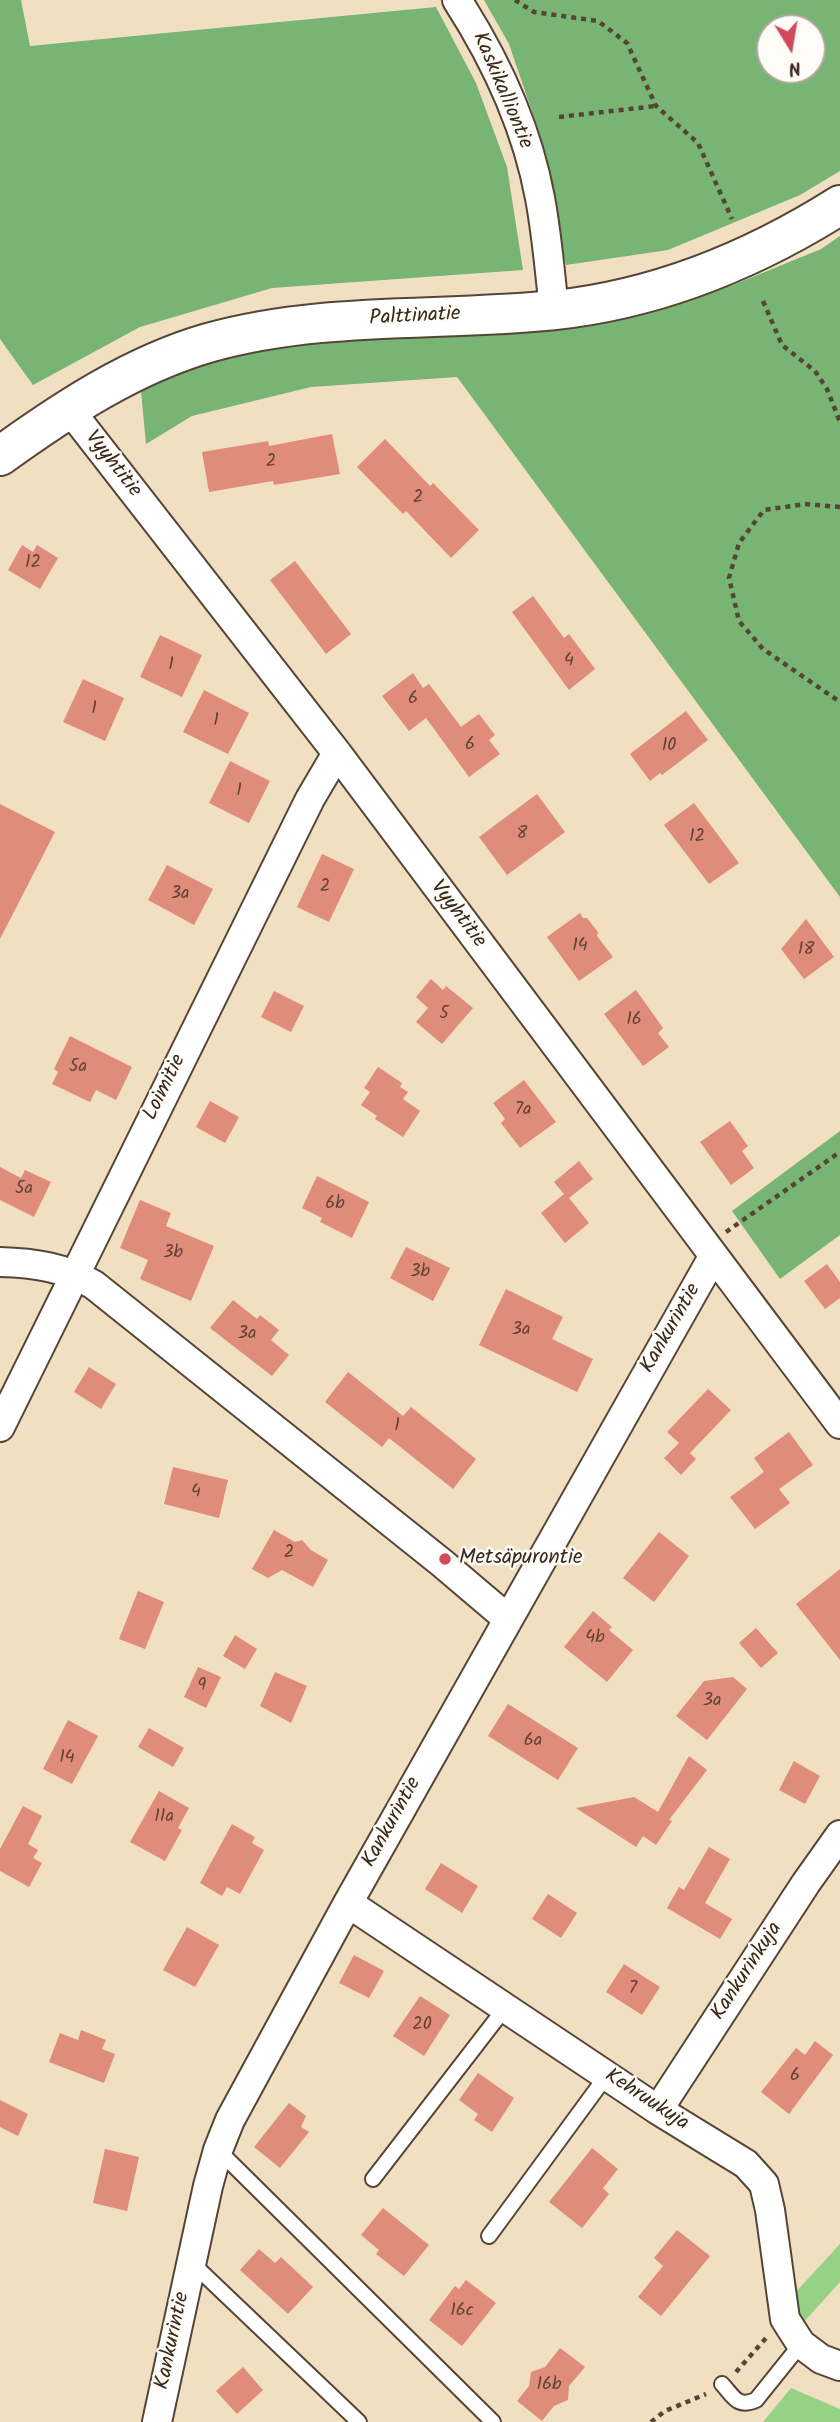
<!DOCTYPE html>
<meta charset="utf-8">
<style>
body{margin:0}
#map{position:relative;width:840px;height:2422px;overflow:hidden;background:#f1dfc1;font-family:Kalam,sans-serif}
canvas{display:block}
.north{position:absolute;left:756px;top:14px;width:70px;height:70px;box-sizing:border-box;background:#fdfcf7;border:2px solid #afa8a0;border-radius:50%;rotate:169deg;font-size:19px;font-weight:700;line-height:28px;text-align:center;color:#3b2a1e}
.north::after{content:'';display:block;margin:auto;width:24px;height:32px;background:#d1495b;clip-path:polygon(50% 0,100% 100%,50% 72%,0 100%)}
</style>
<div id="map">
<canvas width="840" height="2422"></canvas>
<div class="north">N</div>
</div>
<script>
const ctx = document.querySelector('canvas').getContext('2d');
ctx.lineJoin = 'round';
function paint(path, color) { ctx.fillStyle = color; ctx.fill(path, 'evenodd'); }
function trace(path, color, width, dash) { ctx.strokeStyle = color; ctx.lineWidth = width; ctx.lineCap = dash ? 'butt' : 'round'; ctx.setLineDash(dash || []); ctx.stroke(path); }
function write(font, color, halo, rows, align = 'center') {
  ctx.font = font + ' Kalam,sans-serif'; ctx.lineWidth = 5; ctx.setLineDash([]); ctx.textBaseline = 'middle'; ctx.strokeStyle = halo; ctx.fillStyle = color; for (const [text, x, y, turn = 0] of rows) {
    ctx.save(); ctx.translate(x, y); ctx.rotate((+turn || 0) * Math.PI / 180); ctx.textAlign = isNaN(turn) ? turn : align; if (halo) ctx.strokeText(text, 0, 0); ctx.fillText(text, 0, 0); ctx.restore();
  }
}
paint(new Path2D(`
 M 840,2244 L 840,2282 L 802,2324 L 792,2296 Z
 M 791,2388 L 840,2409 L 840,2422 L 763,2422 Z`), '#96d286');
paint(new Path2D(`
 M 0,0 L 21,0 L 30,46 L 436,7 L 476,83 L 507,167 L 523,270 L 272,288 L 140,327 L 33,385 L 0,339 Z
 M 484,0 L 840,0 L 840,171 L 800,195 L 668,250 L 566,265 L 540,135 L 509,44 ZM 770,28 L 812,28 L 812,70 L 770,70 Z
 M 840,236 L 840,897 L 457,377 L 311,387 L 192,416 L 146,444 L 141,391 L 212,355 L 286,339 L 615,315 L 733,285 L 821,249 Z
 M 840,1131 L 840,1235 L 780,1279 L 732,1211 Z`), '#78b473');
paint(new Path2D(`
 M 332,434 L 340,474 L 274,485 L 273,481 L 209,492 L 202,452 L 268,441 L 269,446 Z
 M 385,439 L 430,486 L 433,483 L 479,530 L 451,558 L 406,511 L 403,514 L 357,467 Z
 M 22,545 L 33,552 L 37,545 L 58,558 L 40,589 L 8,570 Z
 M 295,561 L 351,634 L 326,654 L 270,580 Z
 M 533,596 L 564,638 L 569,634 L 595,669 L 569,690 L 512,612 Z
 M 160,635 L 202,655 L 182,697 L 140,677 Z
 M 413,673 L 423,688 L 429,684 L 461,727 L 479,714 L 495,735 L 489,740 L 500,754 L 469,777 L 426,718 L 409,731 L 382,696 Z
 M 83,679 L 124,698 L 105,741 L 63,722 Z
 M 204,690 L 249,713 L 228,754 L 183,732 Z
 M 686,711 L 708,740 L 662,775 L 660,773 L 650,781 L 630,754 Z
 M 230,761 L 270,781 L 249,823 L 209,803 Z
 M 537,794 L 565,832 L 507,875 L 479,837 Z
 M 694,803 L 739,863 L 709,884 L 664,825 Z
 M 0,804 L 55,832 L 0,939 Z
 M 322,854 L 354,869 L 329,922 L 297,907 Z
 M 167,865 L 213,889 L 194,925 L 148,900 Z
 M 580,913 L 583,918 L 587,918 L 598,932 L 597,936 L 613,957 L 579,981 L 547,937 Z
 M 806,919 L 834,957 L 804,979 L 781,949 Z
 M 431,979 L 443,990 L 446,986 L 473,1008 L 442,1044 L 416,1022 L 428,1008 L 416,997 Z
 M 636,990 L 663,1028 L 658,1033 L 669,1047 L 643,1066 L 604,1014 Z
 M 274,991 L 304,1006 L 291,1032 L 261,1017 Z
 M 70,1036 L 132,1067 L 116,1100 L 96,1090 L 90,1102 L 52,1084 L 58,1072 L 54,1069 Z
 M 378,1067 L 402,1083 L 400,1087 L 408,1092 L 403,1099 L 420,1111 L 403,1137 L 375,1119 L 377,1116 L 361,1105 L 370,1092 L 364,1088 Z
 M 524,1080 L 556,1122 L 520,1148 L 501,1123 L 505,1119 L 493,1103 Z
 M 210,1101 L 239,1117 L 225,1143 L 196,1127 Z
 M 730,1121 L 748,1146 L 742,1151 L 754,1168 L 731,1185 L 700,1142 Z
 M 579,1161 L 593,1179 L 569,1198 L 589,1223 L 565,1243 L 541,1213 L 564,1194 L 554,1182 Z
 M 0,1167 L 21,1178 L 25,1170 L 51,1182 L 34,1217 L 0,1200 Z
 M 317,1176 L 369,1202 L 352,1238 L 320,1222 L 322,1218 L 302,1208 Z
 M 140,1200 L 171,1213 L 166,1226 L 214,1246 L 191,1301 L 140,1279 L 148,1260 L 120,1248 Z
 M 406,1247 L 450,1268 L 433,1301 L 390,1278 Z
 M 827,1264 L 840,1282 L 840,1298 L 825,1309 L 804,1281 Z
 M 506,1289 L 563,1317 L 552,1339 L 593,1359 L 577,1392 L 479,1345 Z
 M 233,1300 L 257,1319 L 260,1315 L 279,1330 L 271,1340 L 289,1355 L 272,1376 L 210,1328 Z
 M 89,1367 L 116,1384 L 101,1409 L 74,1392 Z
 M 348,1372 L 403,1416 L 411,1407 L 476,1459 L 453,1489 L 389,1438 L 382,1447 L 325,1402 Z
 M 708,1389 L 731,1410 L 690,1453 L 696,1459 L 681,1475 L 664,1458 L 679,1443 L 667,1432 Z
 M 789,1432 L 813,1465 L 779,1489 L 790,1503 L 755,1529 L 730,1497 L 764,1472 L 754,1458 Z
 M 173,1467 L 228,1480 L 219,1518 L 164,1504 Z
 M 274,1530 L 295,1542 L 302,1540 L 311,1550 L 328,1560 L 313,1587 L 282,1570 L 268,1578 L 252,1569 Z
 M 659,1532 L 689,1556 L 654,1602 L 623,1578 Z
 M 840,1569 L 840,1660 L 796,1604 Z
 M 138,1591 L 164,1602 L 145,1649 L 119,1639 Z
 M 593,1611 L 612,1627 L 609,1630 L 633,1650 L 607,1682 L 564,1647 Z
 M 756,1628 L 778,1653 L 761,1668 L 739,1643 Z
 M 235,1635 L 257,1649 L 245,1669 L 223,1656 Z
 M 198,1667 L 221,1677 L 206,1708 L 184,1697 Z
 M 275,1672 L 307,1686 L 291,1723 L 260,1706 Z
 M 733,1677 L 747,1689 L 707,1740 L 676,1716 L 704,1681 Z
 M 508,1704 L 578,1748 L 558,1780 L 488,1736 Z
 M 68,1720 L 98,1736 L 72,1784 L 43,1769 Z
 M 149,1728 L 184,1748 L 173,1767 L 138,1747 Z
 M 689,1756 L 707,1770 L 669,1820 L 672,1821 L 656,1845 L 643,1836 L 636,1847 L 576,1808 L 634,1797 L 658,1812 Z
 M 794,1761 L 820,1776 L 805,1804 L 779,1790 Z
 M 159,1791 L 189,1808 L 178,1828 L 182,1830 L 165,1861 L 130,1842 Z
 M 23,1806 L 42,1816 L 28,1844 L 38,1850 L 33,1858 L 42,1863 L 29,1887 L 0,1871 L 0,1849 Z
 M 232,1824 L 255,1837 L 252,1843 L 264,1850 L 240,1894 L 227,1887 L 222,1896 L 200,1883 Z
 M 709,1847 L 730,1859 L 705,1903 L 732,1919 L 720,1939 L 667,1908 L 679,1887 L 684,1890 Z
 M 441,1863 L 478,1886 L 462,1913 L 425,1889 Z
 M 548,1894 L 577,1913 L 561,1938 L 532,1919 Z
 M 187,1927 L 219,1945 L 195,1987 L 163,1970 Z
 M 354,1955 L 384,1971 L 369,1998 L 339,1983 Z
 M 624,1964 L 660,1987 L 642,2015 L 606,1992 Z
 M 420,1996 L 450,2015 L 424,2056 L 393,2036 Z
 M 81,2030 L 106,2040 L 102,2049 L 115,2054 L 104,2083 L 49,2062 L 60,2033 L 78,2040 Z
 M 815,2041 L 833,2055 L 789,2114 L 761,2092 L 796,2048 L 805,2055 Z
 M 478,2073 L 514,2098 L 492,2132 L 474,2120 L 478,2114 L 459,2100 Z
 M 0,2100 L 28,2114 L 18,2136 L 0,2127 Z
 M 289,2103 L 306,2116 L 301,2127 L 309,2132 L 280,2168 L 254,2147 Z
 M 592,2148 L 618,2169 L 603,2188 L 609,2194 L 582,2228 L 549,2202 Z
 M 105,2149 L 139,2157 L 127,2211 L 93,2203 Z
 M 383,2208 L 429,2245 L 404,2276 L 376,2254 L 379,2250 L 361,2235 Z
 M 677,2230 L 710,2256 L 661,2316 L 638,2297 L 663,2266 L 654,2258 Z
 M 259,2249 L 275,2263 L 281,2257 L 313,2287 L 288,2314 L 240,2270 Z
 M 466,2280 L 496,2303 L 462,2346 L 429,2320 L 455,2286 L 459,2289 Z
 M 560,2348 L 585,2367 L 569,2386 L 568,2400 L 554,2406 L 542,2421 L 517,2401 L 529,2386 L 531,2372 L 545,2367 Z
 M 243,2367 L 263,2390 L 237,2414 L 216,2391 Z`), '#df8c7a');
const lane = new Path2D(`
 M 218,2150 L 493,2422
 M 373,2179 L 505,2008
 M 489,2236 L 607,2075
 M 191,2262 L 359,2422
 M 722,2384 C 734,2397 737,2408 756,2400 L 801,2344`);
const street = new Path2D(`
 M 457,0 C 495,59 527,128 540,198 C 547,235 550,273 554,310
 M 69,409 L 337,753 L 840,1424
 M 0,1262 C 34,1263 64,1267 94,1285 L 442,1563 L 508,1619
 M 0,1427 L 310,799 L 337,753
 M 348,1903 L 658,2110 L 746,2164 L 764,2184 L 770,2210 L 785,2319 L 801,2344 L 821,2359 L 840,2366
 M 658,2110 L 806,1883 L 840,1835
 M 157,2422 L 208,2186 L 218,2150 L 230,2120 L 348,1903 L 713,1257`);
const secondary = new Path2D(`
 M 0,456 C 64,410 132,365 208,343 C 321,311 440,322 555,310 C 657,299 753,260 840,205`);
trace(lane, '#564536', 18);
trace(street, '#564536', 32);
trace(secondary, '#564536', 42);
trace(new Path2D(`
 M 515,0 L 534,12 L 598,21 L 627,43 L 656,106 L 698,143 L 732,219
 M 559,117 L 656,106
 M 763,301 L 782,345 L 815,371 L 827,389 L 840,422
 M 840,507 L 805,504 L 764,510 L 739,543 L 729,578 L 739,621 L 763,649 L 840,702
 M 726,1232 L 840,1152
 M 736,2372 L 767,2337
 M 651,2422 L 665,2411 L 706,2394`), '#564536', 4.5, [5, 5]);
trace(lane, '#fff', 14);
trace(street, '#fff', 28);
trace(secondary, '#fff', 38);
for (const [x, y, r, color] of [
 [445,1559,7,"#d1495b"]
]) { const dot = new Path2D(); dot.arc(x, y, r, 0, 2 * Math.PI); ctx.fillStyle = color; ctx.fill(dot); trace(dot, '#fdfcf7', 2.5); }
write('18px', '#644235', null, [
 ["2",271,463],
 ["2",418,499],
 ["12",33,564],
 ["4",569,662],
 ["1",171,666],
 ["6",413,700],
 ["1",94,710],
 ["1",216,722],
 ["6",470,746],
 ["10",669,747],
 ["1",239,792],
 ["8",522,835],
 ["12",697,838],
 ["2",325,888],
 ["3a",180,895],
 ["14",580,947],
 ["18",806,951],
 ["5",444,1015],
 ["16",634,1021],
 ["5a",78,1068],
 ["7a",523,1111],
 ["5a",24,1190],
 ["6b",335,1205],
 ["3b",173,1254],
 ["3b",420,1273],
 ["3a",521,1331],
 ["3a",247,1335],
 ["1",397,1427],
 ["4",196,1493],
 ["2",289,1554],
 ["4b",595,1639],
 ["9",202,1687],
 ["3a",712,1702],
 ["6a",533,1742],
 ["14",67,1759],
 ["11a",164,1818],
 ["7",633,1990],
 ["20",422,2026],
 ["6",795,2077],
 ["16c",462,2312],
 ["16b",549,2386]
]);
write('21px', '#3b2a1e', '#fdfcf7', [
 ["Kaskikalliontie",501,91,67],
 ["Palttinatie",415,318,-3],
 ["Vyyhtitie",112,465,52],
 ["Vyyhtitie",457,915,53],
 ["Loimitie",166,1088,-64],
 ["Kankurintie",672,1329,-60],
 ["Kankurintie",393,1823,-61],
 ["Kankurinkuja",748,1972,-57],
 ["Kehruukuja",646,2101,33],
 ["Kankurintie",174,2341,-78]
]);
write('21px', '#3b2a1e', '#fdfcf7', [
 ["Metsäpurontie",459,1559]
], 'left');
</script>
